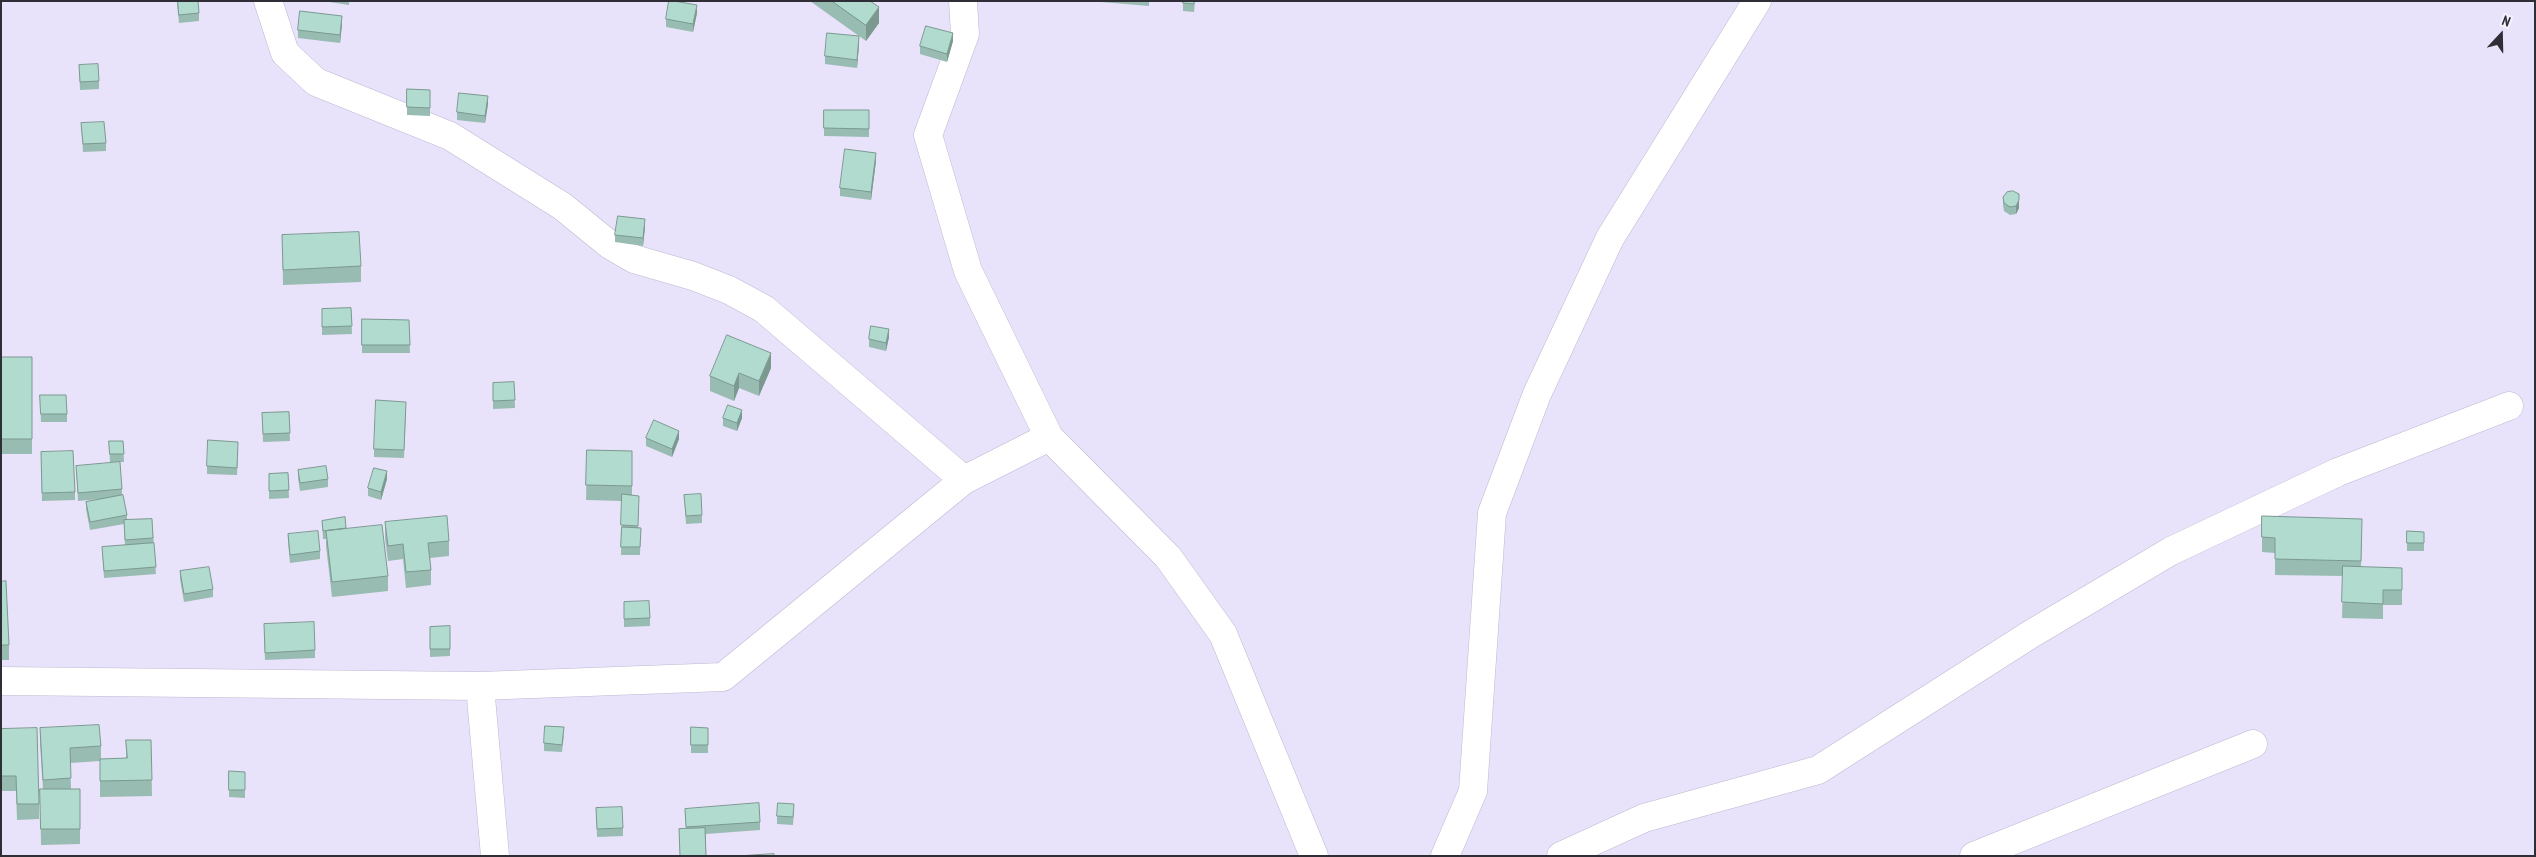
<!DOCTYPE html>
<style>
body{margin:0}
#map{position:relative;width:2536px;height:857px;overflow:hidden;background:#e8e2fb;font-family:"PT Sans Narrow",sans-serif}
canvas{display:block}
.frame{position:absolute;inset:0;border:2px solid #2f2d36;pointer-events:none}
.north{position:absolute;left:2476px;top:10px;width:50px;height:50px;-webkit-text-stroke:4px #f4f2fc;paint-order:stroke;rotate:21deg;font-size:14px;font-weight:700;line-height:20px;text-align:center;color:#2f2d36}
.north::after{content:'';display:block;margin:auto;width:18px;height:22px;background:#2f2d36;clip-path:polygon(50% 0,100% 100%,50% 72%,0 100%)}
</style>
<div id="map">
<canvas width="2536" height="857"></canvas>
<div class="frame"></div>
<div class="north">N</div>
</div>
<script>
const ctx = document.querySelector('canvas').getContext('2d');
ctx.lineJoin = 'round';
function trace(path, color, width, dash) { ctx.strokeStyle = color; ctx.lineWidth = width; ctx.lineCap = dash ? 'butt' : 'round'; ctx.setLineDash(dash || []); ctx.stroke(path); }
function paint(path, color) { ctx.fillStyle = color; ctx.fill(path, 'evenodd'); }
const minor = new Path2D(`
 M 268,1 L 285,53 L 316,82 L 450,136 L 562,206 L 610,245 L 634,259 L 693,276 L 729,290 L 764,309 L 964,480
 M 963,1 L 965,34 L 928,135 L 968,271 L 1049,437 L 1168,557 L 1223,634 L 1314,856
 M 1,681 L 480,686 L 723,677 L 964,480 L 1049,437
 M 480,686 L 495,856
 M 1445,856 L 1473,791 L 1492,513 L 1537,394 L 1610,238 L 1757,1
 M 1561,856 L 1644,818 L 1818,770 L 2031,634 L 2171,551 L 2338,472 L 2509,406
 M 1974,856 L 2253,744`);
trace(minor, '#beb8d0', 29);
trace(minor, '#fff', 28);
paint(new Path2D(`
 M 177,1 L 199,13 L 199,21 L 179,23 Z
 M 323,1 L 349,1 L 349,5 Z
 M 810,1 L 870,1 L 879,23 L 866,41 Z
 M 1089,1 L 1149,1 L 1149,6 Z
 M 1183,1 L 1195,1 L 1194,12 L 1183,11 Z
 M 697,13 L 693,32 L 666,27 L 666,19 Z
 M 342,24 L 340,43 L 298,38 L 298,30 Z
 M 953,41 L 947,62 L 920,54 L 920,46 Z
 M 859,44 L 857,68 L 825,64 L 825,56 Z
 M 79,65 L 99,81 L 99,89 L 80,90 Z
 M 407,89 L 430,90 L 430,116 L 407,115 Z
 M 488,104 L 485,123 L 457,120 L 457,112 Z
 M 824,110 L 869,110 L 869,137 L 824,136 Z
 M 81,123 L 106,143 L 106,151 L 83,152 Z
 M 876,161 L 871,200 L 840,196 L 840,188 Z
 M 2003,197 L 2019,208 L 2016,214 L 2010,215 L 2004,211 L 2003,205 Z
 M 645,227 L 643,246 L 615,242 L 615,235 Z
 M 282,235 L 361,266 L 361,282 L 283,285 Z
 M 351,308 L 352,334 L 322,335 L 322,309 Z
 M 362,319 L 409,320 L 410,353 L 362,353 Z
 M 889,337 L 886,351 L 869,347 L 869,339 Z
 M 1,357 L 32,357 L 32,454 L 1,454 Z
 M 771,368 L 759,396 L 739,388 L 734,401 L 710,391 L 710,376 Z
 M 514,382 L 515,408 L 493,409 L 493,383 Z
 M 40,395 L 67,414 L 67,422 L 41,422 Z
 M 406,410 L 404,458 L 374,457 L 374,449 Z
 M 289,412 L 290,441 L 263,442 L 262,413 Z
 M 723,418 L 742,418 L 737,431 L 723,426 Z
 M 646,438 L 679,439 L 672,457 L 646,446 Z
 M 109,441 L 123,441 L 124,462 L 110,462 Z
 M 238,450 L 237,475 L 207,474 L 207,466 Z
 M 587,450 L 632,451 L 632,495 L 638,527 L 641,528 L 640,555 L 621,555 L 622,501 L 586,500 Z
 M 41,452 L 75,492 L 75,500 L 42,501 Z
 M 76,466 L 122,489 L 122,495 L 127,515 L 127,520 L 152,519 L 156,574 L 104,578 L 102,547 L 125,545 L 124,524 L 90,530 L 86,509 L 86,502 L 100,499 L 78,501 Z
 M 298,470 L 328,479 L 328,487 L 300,491 L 298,478 Z
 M 288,473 L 289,498 L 269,499 L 269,474 Z
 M 387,479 L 381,500 L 368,496 L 368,488 Z
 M 684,495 L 702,515 L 702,523 L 686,524 Z
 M 2262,516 L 2362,534 L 2361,567 L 2402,568 L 2402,605 L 2383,605 L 2383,619 L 2342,618 L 2343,576 L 2275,575 L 2275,553 L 2262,552 Z
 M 345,517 L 346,529 L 388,576 L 388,591 L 332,597 L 326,546 L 326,539 L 323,539 L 322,521 Z
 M 385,522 L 449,541 L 449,556 L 430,558 L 431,570 L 431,585 L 406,588 L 403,559 L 388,561 L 385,538 Z
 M 2407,531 L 2424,532 L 2424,551 L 2407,551 Z
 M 288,534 L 320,551 L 320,559 L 290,563 L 288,542 Z
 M 180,571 L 213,589 L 213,597 L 184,602 L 180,579 Z
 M 1,582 L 9,645 L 9,660 L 1,660 Z
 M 624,602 L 650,618 L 650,626 L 624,627 Z
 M 450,626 L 450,656 L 430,657 L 430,627 Z
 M 264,632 L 315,650 L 315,658 L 265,660 Z
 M 691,727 L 708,728 L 708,753 L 691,753 Z
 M 40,728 L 101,746 L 101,759 L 126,758 L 126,740 L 151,740 L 152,796 L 100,797 L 100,761 L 70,763 L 71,789 L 80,789 L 80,844 L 41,845 L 40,789 L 43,789 L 40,743 Z
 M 1,729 L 39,804 L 39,819 L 17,820 L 16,791 L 1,791 Z
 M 564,735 L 562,752 L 544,751 L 544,743 Z
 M 229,771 L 245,772 L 245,798 L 229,797 Z
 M 596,808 L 623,828 L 623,836 L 597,837 Z
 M 685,809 L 760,822 L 760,830 L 706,834 L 706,856 L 680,856 L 679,829 L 686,829 Z
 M 794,812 L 793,825 L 777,824 L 777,816 Z`), '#98bcb1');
paint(new Path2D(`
 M 697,5 L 697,13 L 693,32 L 693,24 Z
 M 879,7 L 879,23 L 866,41 L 866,25 Z
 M 342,16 L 342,24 L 340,43 L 340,35 Z
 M 953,33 L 953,41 L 947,62 L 947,54 Z
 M 859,36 L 859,44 L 857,68 L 857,60 Z
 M 488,96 L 488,104 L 485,123 L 485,116 Z
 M 876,153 L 876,161 L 871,200 L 871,192 Z
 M 2019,200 L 2019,208 L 2016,214 L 2016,206 Z
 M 645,219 L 645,227 L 643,246 L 643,238 Z
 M 889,329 L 889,337 L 886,351 L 886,343 Z
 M 771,353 L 771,368 L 759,396 L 759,381 Z
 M 739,373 L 739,388 L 734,401 L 734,386 Z
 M 742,410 L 742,418 L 737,431 L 737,423 Z
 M 679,431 L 679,439 L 672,457 L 672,449 Z
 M 387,471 L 387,479 L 381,500 L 381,492 Z`), '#7c9990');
const building = new Path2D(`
 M 178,1 L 198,1 L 199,13 L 179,15 Z
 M 669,1 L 674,1 L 697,5 L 693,24 L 666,19 Z
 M 832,1 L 870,1 L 879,7 L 866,25 Z
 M 1183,1 L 1194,1 L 1194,4 L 1183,3 Z
 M 300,11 L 342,16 L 340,35 L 298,30 Z
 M 926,26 L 953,33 L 947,54 L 920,46 Z
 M 827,33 L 859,36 L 857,60 L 825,56 Z
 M 98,64 L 99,81 L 80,82 L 79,65 Z
 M 407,89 L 430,90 L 430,108 L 407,107 Z
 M 459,93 L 488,96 L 485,116 L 457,112 Z
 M 824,110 L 869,110 L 869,129 L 824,128 Z
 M 104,122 L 106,143 L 83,144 L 81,123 Z
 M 845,149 L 876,153 L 871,192 L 840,188 Z
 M 2013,191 L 2019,194 L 2019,200 L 2016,206 L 2010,207 L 2004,203 L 2003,197 L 2007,192 Z
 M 618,216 L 645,219 L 643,238 L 615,235 Z
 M 359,232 L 361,266 L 283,270 L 282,235 Z
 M 351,308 L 352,326 L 322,327 L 322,309 Z
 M 362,319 L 409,320 L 410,345 L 362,345 Z
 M 871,326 L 889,329 L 886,343 L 869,339 Z
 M 727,335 L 771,353 L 759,381 L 739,373 L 734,386 L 710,376 Z
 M 1,357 L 32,357 L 32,439 L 1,439 Z
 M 514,382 L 515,400 L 493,401 L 493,383 Z
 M 40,395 L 66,395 L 67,414 L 41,414 Z
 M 376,400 L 406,402 L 404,450 L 374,449 Z
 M 728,405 L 742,410 L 737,423 L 723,418 Z
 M 289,412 L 290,433 L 263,434 L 262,413 Z
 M 654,420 L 679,431 L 672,449 L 646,438 Z
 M 208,440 L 238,442 L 237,468 L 207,466 Z
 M 109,441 L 123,441 L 124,454 L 110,454 Z
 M 587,450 L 632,451 L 632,486 L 586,485 Z
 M 73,451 L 75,492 L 42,493 L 41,452 Z
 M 120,462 L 122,489 L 78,493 L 76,466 Z
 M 326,466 L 328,479 L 300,483 L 298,470 Z
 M 374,468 L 387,471 L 381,492 L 368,488 Z
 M 288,473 L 289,490 L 269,491 L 269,474 Z
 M 622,494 L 639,496 L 638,526 L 621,525 Z
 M 701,494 L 702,515 L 686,516 L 684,495 Z
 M 123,495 L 127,515 L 90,522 L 86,502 Z
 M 447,516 L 449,541 L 428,543 L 431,570 L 406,572 L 403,544 L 388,546 L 385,522 Z
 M 2262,516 L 2362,519 L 2361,561 L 2275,559 L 2275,538 L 2262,537 Z
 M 345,517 L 346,528 L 323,531 L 322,521 Z
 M 152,519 L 153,538 L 125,540 L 124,520 Z
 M 382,525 L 388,576 L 332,582 L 326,531 Z
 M 622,527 L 641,528 L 640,547 L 621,547 Z
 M 318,531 L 320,551 L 290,555 L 288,534 Z
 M 2407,531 L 2424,532 L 2424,543 L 2407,543 Z
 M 154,543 L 156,567 L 104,571 L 102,547 Z
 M 2343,566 L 2402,568 L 2402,590 L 2383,590 L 2383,604 L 2342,602 Z
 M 209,567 L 213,589 L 184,594 L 180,571 Z
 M 6,581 L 9,645 L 1,645 L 1,582 Z
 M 649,601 L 650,618 L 624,619 L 624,602 Z
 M 314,622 L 315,650 L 265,653 L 264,624 Z
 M 450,626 L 450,649 L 430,649 L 430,627 Z
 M 99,725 L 101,746 L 70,748 L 71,778 L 43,780 L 40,728 Z
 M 545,726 L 564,727 L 562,745 L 544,743 Z
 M 691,727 L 708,728 L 708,745 L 691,745 Z
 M 37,728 L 39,804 L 17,804 L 16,776 L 1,776 L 1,729 Z
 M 126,740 L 151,740 L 152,780 L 100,781 L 100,759 L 127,758 Z
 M 229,771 L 245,772 L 245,790 L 229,790 Z
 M 40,789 L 80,789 L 80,829 L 41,829 Z
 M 759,803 L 760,822 L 686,827 L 685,809 Z
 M 778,803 L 794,804 L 793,817 L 777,816 Z
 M 622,807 L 623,828 L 597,829 L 596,808 Z
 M 705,828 L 706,856 L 680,856 L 679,829 Z
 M 774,854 L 774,856 L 738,856 Z`);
paint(building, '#b1dbce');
trace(building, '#7c9990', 1);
</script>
